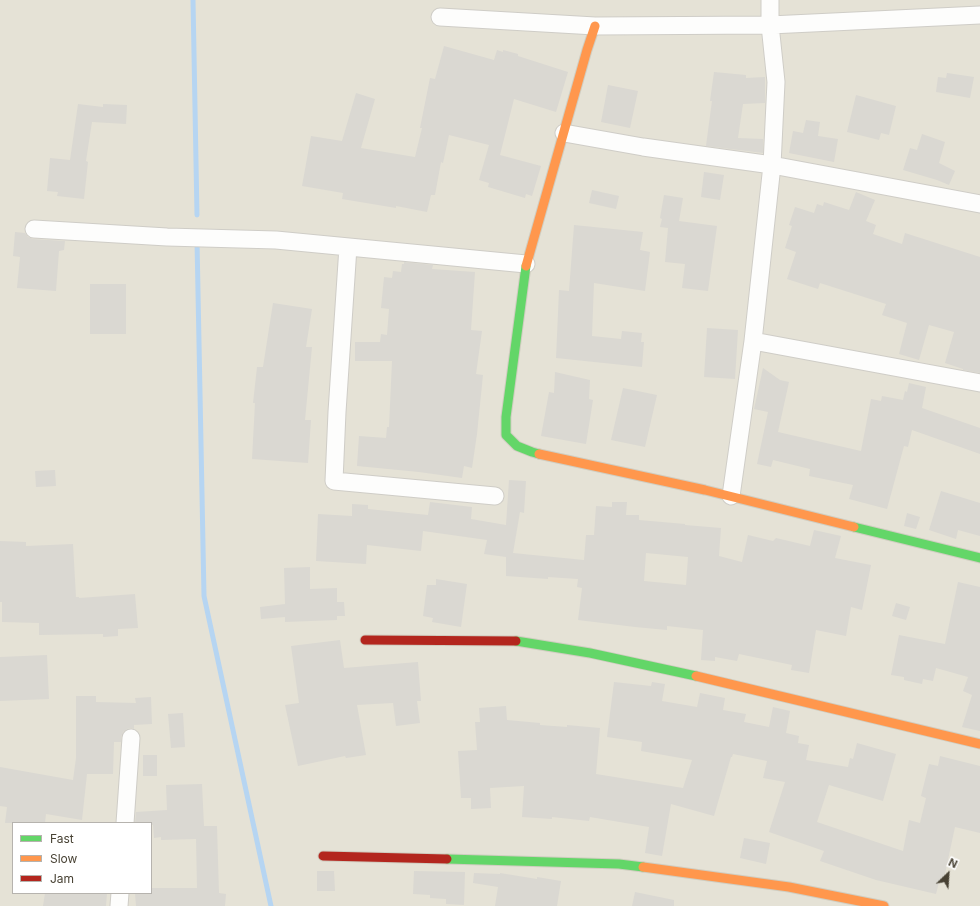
<!DOCTYPE html>
<style>
body{margin:0}
#map{position:relative;width:980px;height:906px;overflow:hidden;background:#f0efea;font-family:Inter,sans-serif}
canvas{display:block}
.legend{position:absolute;left:12px;top:822px;width:140px;height:72px;box-sizing:border-box;background:#fff;border:1px solid #b6b3ae;margin:0;padding:5px 7px;list-style:none;font-size:12px;color:#484234}
.legend li{display:flex;align-items:center;gap:8px;height:20px}
.legend b{width:20px;border:1px solid #b6b3ae}
.north{position:absolute;left:928px;top:854px;width:40px;height:40px;-webkit-text-stroke:3px #fff;paint-order:stroke;rotate:25deg;font-size:11px;font-weight:700;line-height:16px;text-align:center;color:#484234}
.north::after{content:'';display:block;margin:auto;width:14px;height:18px;background:#484234;clip-path:polygon(50% 0,100% 100%,50% 72%,0 100%)}
</style>
<div id="map">
<canvas width="980" height="906"></canvas>
<ul class="legend">
<li><b style="height:5px;background:#63d668"></b>Fast</li>
<li><b style="height:5px;background:#ff974d"></b>Slow</li>
<li><b style="height:5px;background:#b3261e"></b>Jam</li>
</ul>
<div class="north">N</div>
</div>
<script>
const ctx = document.querySelector('canvas').getContext('2d');
ctx.lineJoin = 'round';
function paint(path, color) { ctx.fillStyle = color; ctx.fill(path, 'evenodd'); }
function trace(path, color, width, dash) { ctx.strokeStyle = color; ctx.lineWidth = width; ctx.lineCap = dash ? 'butt' : 'round'; ctx.setLineDash(dash || []); ctx.stroke(path); }
paint(new Path2D(`
 M 0,0 L 980,0 L 980,906 L 0,906 ZM 13,823 L 151,823 L 151,893 L 13,893 Z`), '#e5e2d6');
trace(new Path2D(`
 M 193,0 L 197,215
 M 197,241 L 204,596 L 271,906`), '#b6d5f2', 5);
paint(new Path2D(`
 M 444,46 L 494,60 L 497,50 L 503,52 L 503,50 L 518,54 L 518,56 L 568,72 L 556,112 L 514,99 L 500,155 L 541,166 L 532,196 L 526,194 L 525,198 L 488,187 L 489,183 L 479,180 L 489,145 L 449,135 L 443,163 L 441,162 L 435,195 L 431,195 L 427,212 L 396,206 L 396,208 L 342,199 L 343,193 L 302,186 L 311,136 L 342,141 L 356,93 L 375,99 L 361,148 L 415,157 L 422,128 L 420,128 L 430,78 L 435,79 Z
 M 714,72 L 746,75 L 746,78 L 765,77 L 765,103 L 743,104 L 738,138 L 763,139 L 763,153 L 706,146 L 712,101 L 710,101 Z
 M 947,73 L 974,77 L 970,98 L 936,92 L 938,77 L 946,78 Z
 M 608,85 L 638,91 L 630,128 L 601,122 Z
 M 856,95 L 896,106 L 889,135 L 881,133 L 879,140 L 847,132 Z
 M 78,104 L 103,107 L 103,104 L 127,105 L 126,124 L 92,122 L 86,161 L 88,162 L 84,199 L 57,196 L 58,192 L 47,191 L 50,158 L 70,160 Z
 M 806,120 L 820,122 L 818,136 L 838,139 L 834,162 L 789,153 L 793,131 L 803,133 Z
 M 922,134 L 945,142 L 939,163 L 955,171 L 949,185 L 937,180 L 903,170 L 910,148 L 917,150 Z
 M 704,172 L 724,175 L 720,200 L 701,197 Z
 M 592,190 L 619,196 L 616,209 L 589,203 Z
 M 856,192 L 875,200 L 866,221 L 876,225 L 873,234 L 902,244 L 905,233 L 980,257 L 980,373 L 963,370 L 963,369 L 945,363 L 954,332 L 929,325 L 919,360 L 899,354 L 907,323 L 882,315 L 886,304 L 820,283 L 818,289 L 787,279 L 796,252 L 785,248 L 792,226 L 789,225 L 795,207 L 814,213 L 817,204 L 823,206 L 824,202 L 849,210 Z
 M 664,195 L 683,198 L 679,221 L 717,226 L 708,291 L 682,288 L 685,264 L 665,262 L 668,228 L 660,227 L 662,219 L 660,218 Z
 M 574,225 L 643,232 L 640,250 L 650,252 L 645,291 L 594,283 L 592,336 L 621,339 L 622,331 L 642,333 L 641,342 L 644,342 L 642,367 L 556,358 L 559,290 L 569,291 Z
 M 15,232 L 25,233 L 28,237 L 33,239 L 65,241 L 64,250 L 59,251 L 56,291 L 17,288 L 20,257 L 13,256 Z
 M 404,262 L 433,265 L 432,269 L 475,272 L 471,330 L 482,331 L 476,374 L 483,375 L 477,434 L 472,468 L 464,466 L 462,478 L 419,472 L 357,466 L 359,436 L 386,438 L 387,427 L 389,427 L 392,361 L 355,361 L 355,342 L 380,342 L 381,334 L 387,335 L 389,309 L 381,308 L 384,277 L 392,278 L 393,271 L 401,272 L 402,264 L 404,264 Z
 M 90,284 L 126,284 L 126,334 L 90,334 Z
 M 273,303 L 312,309 L 306,347 L 312,347 L 305,420 L 311,420 L 308,463 L 252,459 L 255,403 L 253,403 L 257,367 L 263,367 Z
 M 707,328 L 738,330 L 735,379 L 704,377 Z
 M 763,368 L 780,380 L 789,382 L 778,432 L 861,451 L 871,399 L 881,401 L 882,396 L 903,400 L 905,391 L 907,392 L 909,383 L 926,387 L 922,408 L 980,428 L 980,454 L 912,430 L 908,447 L 904,446 L 887,509 L 849,499 L 853,485 L 809,476 L 810,469 L 773,460 L 771,467 L 757,464 L 768,412 L 754,409 Z
 M 555,372 L 590,380 L 589,399 L 593,400 L 586,444 L 541,436 L 549,392 L 554,393 Z
 M 623,388 L 657,395 L 645,447 L 611,440 Z
 M 55,470 L 56,486 L 36,487 L 35,471 Z
 M 509,480 L 526,481 L 524,513 L 520,512 L 513,553 L 584,560 L 586,535 L 594,535 L 596,506 L 612,507 L 612,502 L 627,502 L 626,515 L 639,515 L 639,520 L 685,524 L 685,525 L 721,528 L 719,556 L 742,562 L 748,535 L 773,541 L 776,538 L 810,546 L 814,530 L 841,536 L 835,558 L 871,565 L 862,610 L 851,607 L 846,636 L 816,630 L 809,673 L 791,670 L 792,665 L 739,654 L 737,661 L 715,657 L 715,661 L 701,660 L 703,630 L 667,626 L 667,630 L 635,627 L 578,620 L 582,588 L 577,587 L 578,579 L 548,577 L 548,579 L 506,576 L 506,557 L 484,554 L 487,540 L 423,531 L 421,551 L 367,545 L 366,564 L 316,561 L 318,514 L 352,516 L 352,504 L 368,505 L 368,509 L 428,515 L 430,502 L 472,507 L 471,519 L 506,525 ZM 646,553 L 688,557 L 686,585 L 644,581 Z
 M 941,491 L 980,503 L 980,536 L 958,530 L 956,539 L 929,530 Z
 M 907,513 L 920,517 L 916,529 L 904,526 Z
 M 0,541 L 26,542 L 26,546 L 73,544 L 76,597 L 79,597 L 79,598 L 135,594 L 138,628 L 118,629 L 118,636 L 103,637 L 103,634 L 39,635 L 39,623 L 2,622 L 2,602 L 0,602 Z
 M 310,567 L 310,589 L 337,588 L 337,602 L 344,602 L 345,616 L 337,616 L 337,620 L 285,622 L 285,617 L 261,619 L 260,607 L 285,604 L 284,568 Z
 M 436,579 L 467,584 L 461,627 L 432,622 L 433,618 L 423,616 L 427,585 L 436,585 Z
 M 958,582 L 980,587 L 980,731 L 962,727 L 972,695 L 963,691 L 968,677 L 936,668 L 933,681 L 923,679 L 922,684 L 904,680 L 904,677 L 891,675 L 899,635 L 945,644 Z
 M 896,603 L 910,607 L 906,620 L 892,616 Z
 M 340,640 L 344,668 L 418,662 L 421,701 L 417,701 L 420,723 L 396,726 L 393,703 L 357,705 L 366,755 L 346,758 L 345,756 L 298,766 L 285,705 L 299,703 L 291,646 Z
 M 47,655 L 49,699 L 0,701 L 0,657 Z
 M 614,682 L 651,686 L 652,682 L 665,684 L 662,701 L 697,707 L 700,693 L 725,698 L 723,710 L 746,714 L 744,722 L 769,727 L 773,707 L 790,711 L 786,733 L 799,736 L 798,743 L 809,745 L 806,760 L 848,767 L 850,758 L 853,759 L 857,743 L 896,754 L 883,801 L 829,785 L 817,822 L 903,851 L 909,820 L 920,823 L 926,798 L 921,796 L 929,764 L 938,766 L 940,756 L 980,766 L 980,833 L 955,827 L 943,883 L 939,882 L 936,894 L 876,880 L 820,861 L 824,851 L 769,832 L 785,782 L 763,778 L 767,761 L 733,754 L 732,757 L 731,757 L 714,816 L 671,804 L 662,856 L 645,853 L 649,827 L 590,817 L 589,821 L 552,817 L 552,819 L 522,817 L 524,786 L 490,788 L 491,808 L 471,809 L 471,798 L 461,798 L 458,751 L 477,750 L 475,722 L 480,722 L 479,708 L 506,706 L 507,720 L 540,723 L 540,725 L 567,727 L 567,725 L 600,728 L 596,774 L 683,788 L 692,760 L 641,751 L 642,742 L 607,737 Z
 M 76,696 L 96,696 L 96,702 L 136,703 L 135,698 L 151,697 L 152,724 L 134,725 L 134,729 L 131,728 L 127,729 L 123,732 L 121,737 L 121,742 L 114,742 L 113,774 L 87,774 L 82,820 L 46,814 L 45,823 L 5,823 L 7,807 L 0,806 L 0,767 L 73,780 L 76,758 Z
 M 183,713 L 185,747 L 171,748 L 168,714 Z
 M 143,755 L 157,755 L 157,776 L 143,776 Z
 M 202,784 L 204,826 L 217,826 L 219,893 L 226,894 L 225,906 L 136,906 L 135,893 L 151,893 L 151,888 L 197,888 L 196,839 L 161,840 L 161,837 L 154,838 L 153,825 L 151,825 L 151,823 L 135,823 L 136,812 L 167,810 L 166,785 Z
 M 744,838 L 770,843 L 766,864 L 740,858 Z
 M 317,871 L 334,871 L 335,891 L 317,891 Z
 M 414,871 L 465,872 L 464,905 L 446,904 L 446,899 L 430,898 L 430,895 L 413,894 Z
 M 474,873 L 500,874 L 500,873 L 537,879 L 537,877 L 561,881 L 557,906 L 495,906 L 498,887 L 473,883 Z
 M 635,892 L 674,900 L 674,906 L 632,906 Z
 M 45,893 L 107,893 L 106,906 L 43,906 Z`), '#dad8d2');
const street = new Path2D(`
 M 440,17 L 595,26 L 770,25 L 980,15
 M 564,133 L 643,147 L 772,165 L 980,204
 M 34,229 L 167,237 L 276,240 L 526,264
 M 348,247 L 337,412 L 334,481 L 495,496
 M 753,341 L 980,383
 M 731,496 L 753,341 L 772,165 L 776,82 L 770,25 L 770,0
 M 125,823 L 131,738
 M 119,906 L 120,893`);
const fast = new Path2D(`
 M 526,266 L 506,417 L 506,435 L 517,446 L 532,452 L 539,454
 M 854,527 L 980,558
 M 516,641 L 590,653 L 696,676
 M 447,859 L 619,864 L 643,867`);
const slow = new Path2D(`
 M 526,266 L 587,50 L 595,26
 M 539,454 L 705,490 L 854,527
 M 696,676 L 980,744
 M 643,867 L 789,887 L 884,906`);
const jam = new Path2D(`
 M 365,640 L 516,641
 M 323,856 L 447,859`);
trace(street, '#cfcdc7', 19);
trace(fast, '#d0cdc0', 11);
trace(slow, '#d0cdc0', 11);
trace(jam, '#d0cdc0', 11);
trace(street, '#fdfdfc', 17);
trace(fast, '#63d668', 9);
trace(slow, '#ff974d', 9);
trace(jam, '#b3261e', 9);
</script>
